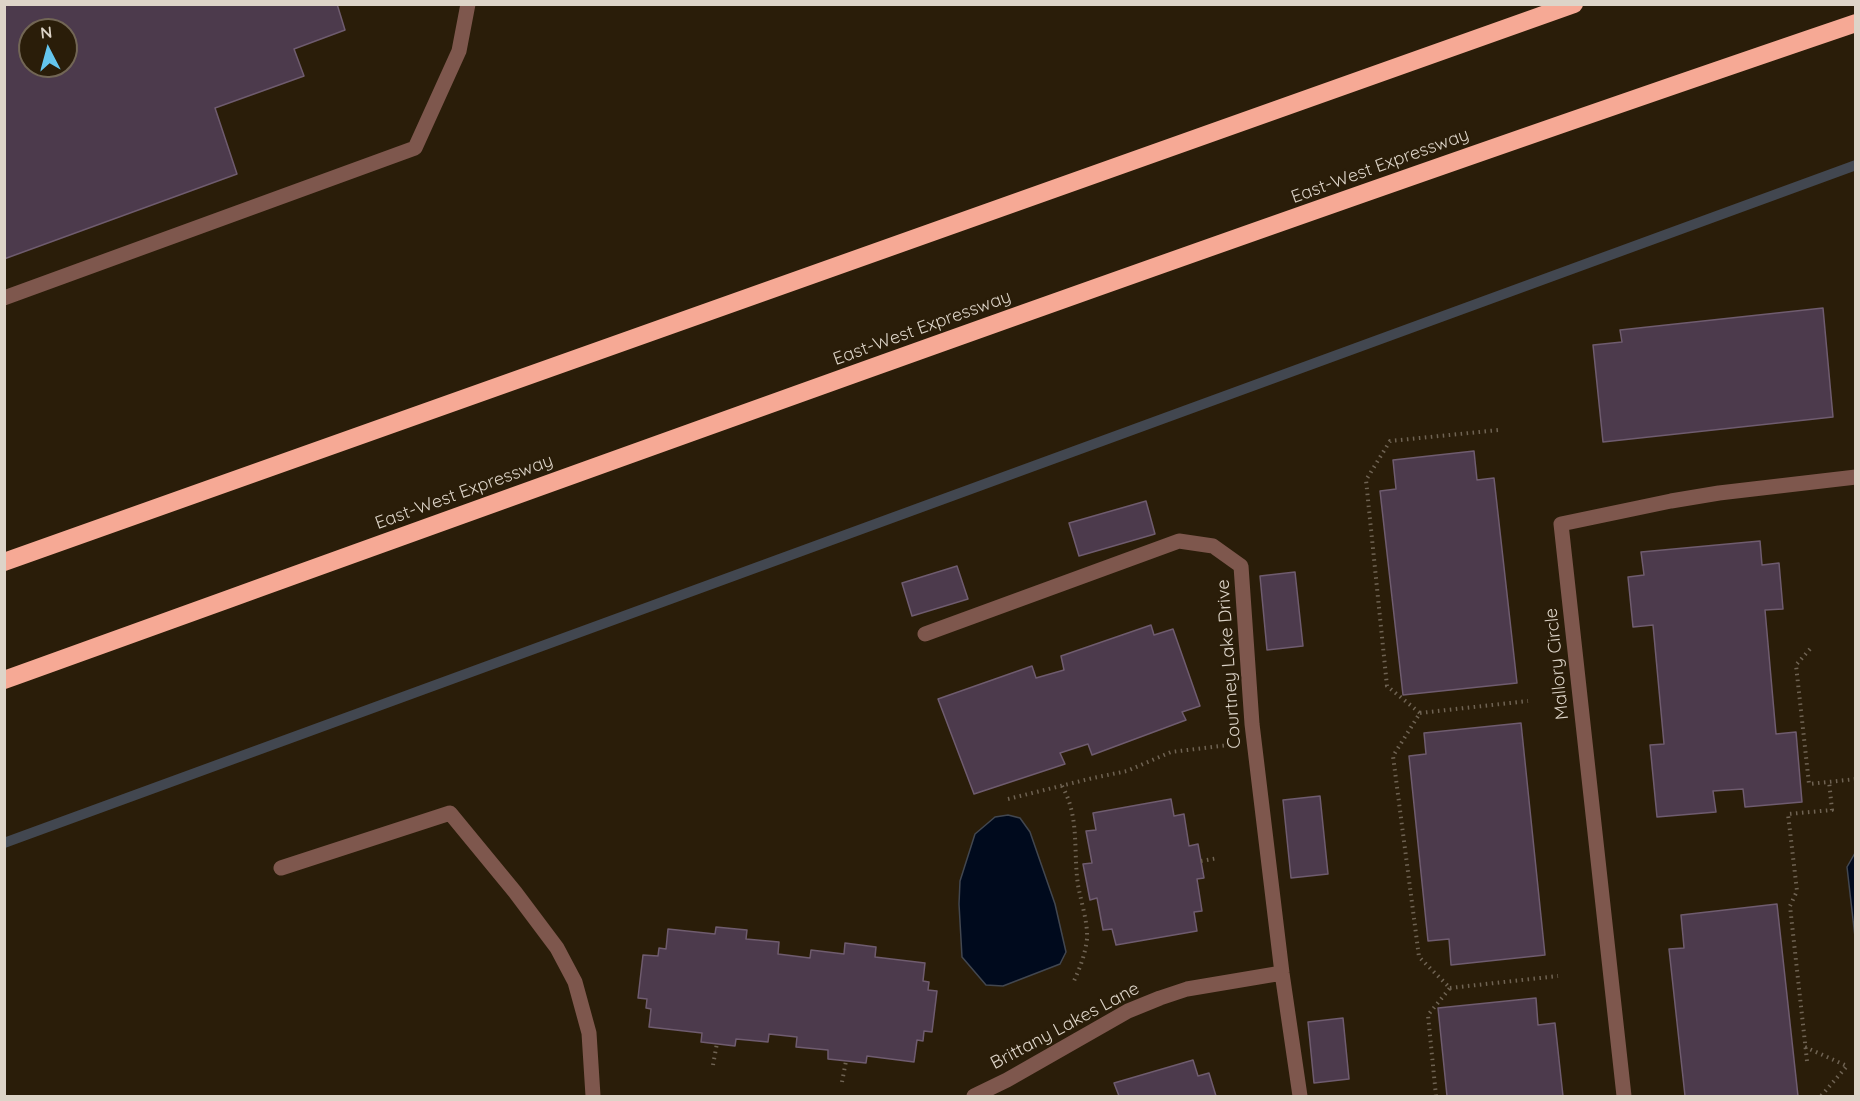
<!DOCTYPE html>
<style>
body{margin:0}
#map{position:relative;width:1860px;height:1101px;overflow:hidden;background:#2a1d09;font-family:Quicksand,sans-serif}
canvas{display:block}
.frame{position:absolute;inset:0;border:6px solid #ddd4c8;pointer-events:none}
.north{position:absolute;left:18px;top:18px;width:60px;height:60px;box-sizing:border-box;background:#2a1d09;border:2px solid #726655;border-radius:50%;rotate:354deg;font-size:16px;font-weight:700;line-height:24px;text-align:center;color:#ddd4c8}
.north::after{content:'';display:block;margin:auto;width:21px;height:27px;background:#64c5ee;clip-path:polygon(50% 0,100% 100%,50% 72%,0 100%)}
</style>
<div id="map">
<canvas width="1860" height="1101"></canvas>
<div class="frame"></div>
<div class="north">N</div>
</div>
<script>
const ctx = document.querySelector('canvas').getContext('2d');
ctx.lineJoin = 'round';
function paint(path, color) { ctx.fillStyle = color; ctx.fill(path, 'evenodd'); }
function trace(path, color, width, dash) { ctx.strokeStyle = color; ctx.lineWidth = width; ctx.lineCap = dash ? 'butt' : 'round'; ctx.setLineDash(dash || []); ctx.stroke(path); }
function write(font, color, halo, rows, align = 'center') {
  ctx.font = font + ' Quicksand,sans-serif'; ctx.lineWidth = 4.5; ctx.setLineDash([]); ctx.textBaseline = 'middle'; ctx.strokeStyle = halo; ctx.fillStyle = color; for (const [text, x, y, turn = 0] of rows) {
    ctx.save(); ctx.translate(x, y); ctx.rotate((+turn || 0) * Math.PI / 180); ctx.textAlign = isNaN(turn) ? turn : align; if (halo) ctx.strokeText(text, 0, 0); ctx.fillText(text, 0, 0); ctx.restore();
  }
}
const water = new Path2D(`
 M 1008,815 L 1020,818 L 1030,832 L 1055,904 L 1066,952 L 1060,964 L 1003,986 L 986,985 L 962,957 L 959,904 L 960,881 L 975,834 L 995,817 Z
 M 1855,853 L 1855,937 L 1847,867 Z`);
paint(water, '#000a1d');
trace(water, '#424750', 1.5);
trace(new Path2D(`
 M 4,843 L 1856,165`), '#424750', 10);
const building = new Path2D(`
 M 4,4 L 337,4 L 345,30 L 294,49 L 304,76 L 215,108 L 237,174 L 4,259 ZM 30,30 L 66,30 L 66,66 L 30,66 Z
 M 1823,308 L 1833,417 L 1603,442 L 1593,345 L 1622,342 L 1620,330 Z
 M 1474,451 L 1477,480 L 1494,478 L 1517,683 L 1403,695 L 1380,491 L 1396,489 L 1393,460 Z
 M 1146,501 L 1155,534 L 1079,556 L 1069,523 Z
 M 1760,541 L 1762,565 L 1779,563 L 1783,609 L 1765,610 L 1776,734 L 1796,732 L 1802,802 L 1745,807 L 1743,789 L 1713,791 L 1716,812 L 1657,817 L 1650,745 L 1664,744 L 1653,625 L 1633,627 L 1628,577 L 1644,575 L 1641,552 Z
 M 957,566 L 968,599 L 912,616 L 902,583 Z
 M 1295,572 L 1303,646 L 1267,650 L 1260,576 Z
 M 1151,625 L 1154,635 L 1173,629 L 1200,706 L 1182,712 L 1186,720 L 1092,755 L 1088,744 L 1060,753 L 1065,764 L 974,794 L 938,699 L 1032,666 L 1036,678 L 1064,670 L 1061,656 Z
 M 1521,723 L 1545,955 L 1451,965 L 1449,939 L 1428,941 L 1409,756 L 1426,754 L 1424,733 Z
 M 1320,796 L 1328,874 L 1291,878 L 1283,800 Z
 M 1171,799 L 1174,816 L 1184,814 L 1189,846 L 1198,844 L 1204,878 L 1197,879 L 1202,911 L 1194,912 L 1197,931 L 1116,945 L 1112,929 L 1103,930 L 1097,898 L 1090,900 L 1083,864 L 1092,863 L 1086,831 L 1096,830 L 1093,813 Z
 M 1777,904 L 1798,1096 L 1685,1096 L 1669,949 L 1684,948 L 1681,915 Z
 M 716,927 L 747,930 L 746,939 L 779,942 L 778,954 L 810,958 L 811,950 L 844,954 L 845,943 L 876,947 L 875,957 L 925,963 L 923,981 L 929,982 L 928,990 L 937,991 L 932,1032 L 924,1031 L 923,1041 L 917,1040 L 914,1062 L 867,1056 L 866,1063 L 828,1059 L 828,1050 L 796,1047 L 797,1037 L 769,1034 L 768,1042 L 736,1039 L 735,1046 L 701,1042 L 702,1033 L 649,1027 L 651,1009 L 646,1008 L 647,999 L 638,998 L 643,955 L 658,956 L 659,948 L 666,949 L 668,929 L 715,934 Z
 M 1536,998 L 1538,1025 L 1555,1023 L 1563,1096 L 1447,1096 L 1438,1008 Z
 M 1343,1018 L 1349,1079 L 1314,1083 L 1308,1022 Z
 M 1193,1060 L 1198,1076 L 1209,1073 L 1216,1096 L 1119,1096 L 1114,1083 Z`);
paint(building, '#4c3a4c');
trace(building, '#6f5c6f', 1.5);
trace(new Path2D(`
 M 1810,649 L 1796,665 L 1809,784 L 1856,779
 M 1420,713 L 1528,701
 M 1062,786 C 1080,817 1073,851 1078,885 C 1081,902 1088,922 1087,939 C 1085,955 1080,968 1073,983
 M 1008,799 L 1093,778 L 1127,771 L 1171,752 L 1229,745
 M 1201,861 L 1218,858
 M 1450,988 L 1558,976
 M 1805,1047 L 1847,1066 L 1821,1096
 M 1807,1061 L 1790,906 L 1797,891 L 1788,814 L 1832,810 L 1829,781
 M 713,1065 L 717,1043
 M 842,1082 L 846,1061
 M 1436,1096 L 1428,1015 L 1450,988 L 1419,957 L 1393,756 L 1420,713 L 1387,686 L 1366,480 L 1390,441 L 1499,430`), '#6f6353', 4, [1.5, 4.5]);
trace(new Path2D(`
 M 4,298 L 415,148 L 459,51 L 468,4
 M 925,634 L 1179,541 L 1213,546 L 1241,566 L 1252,724 L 1282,973 L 1300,1096
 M 281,868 L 450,813 L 515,892 L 557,948 L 575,982 L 589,1033 L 593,1096
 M 974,1096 L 1007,1080 L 1128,1011 L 1160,998 L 1187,989 L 1282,973
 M 1624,1096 L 1561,524 L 1671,501 L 1719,493 L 1856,477`), '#7e574d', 15);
trace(new Path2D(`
 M 4,562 L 1574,4
 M 4,680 C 620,458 1236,234 1856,23`), '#f6a995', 18);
write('18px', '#ddd4c8', '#2a1d09', [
 ["East-West Expressway",1380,166,-20],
 ["East-West Expressway",922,328,-20],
 ["East-West Expressway",464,492,-20],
 ["Courtney Lake Drive",1229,664,-94],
 ["Mallory Circle",1557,664,-96],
 ["Brittany Lakes Lane",1065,1026,-28]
]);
</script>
